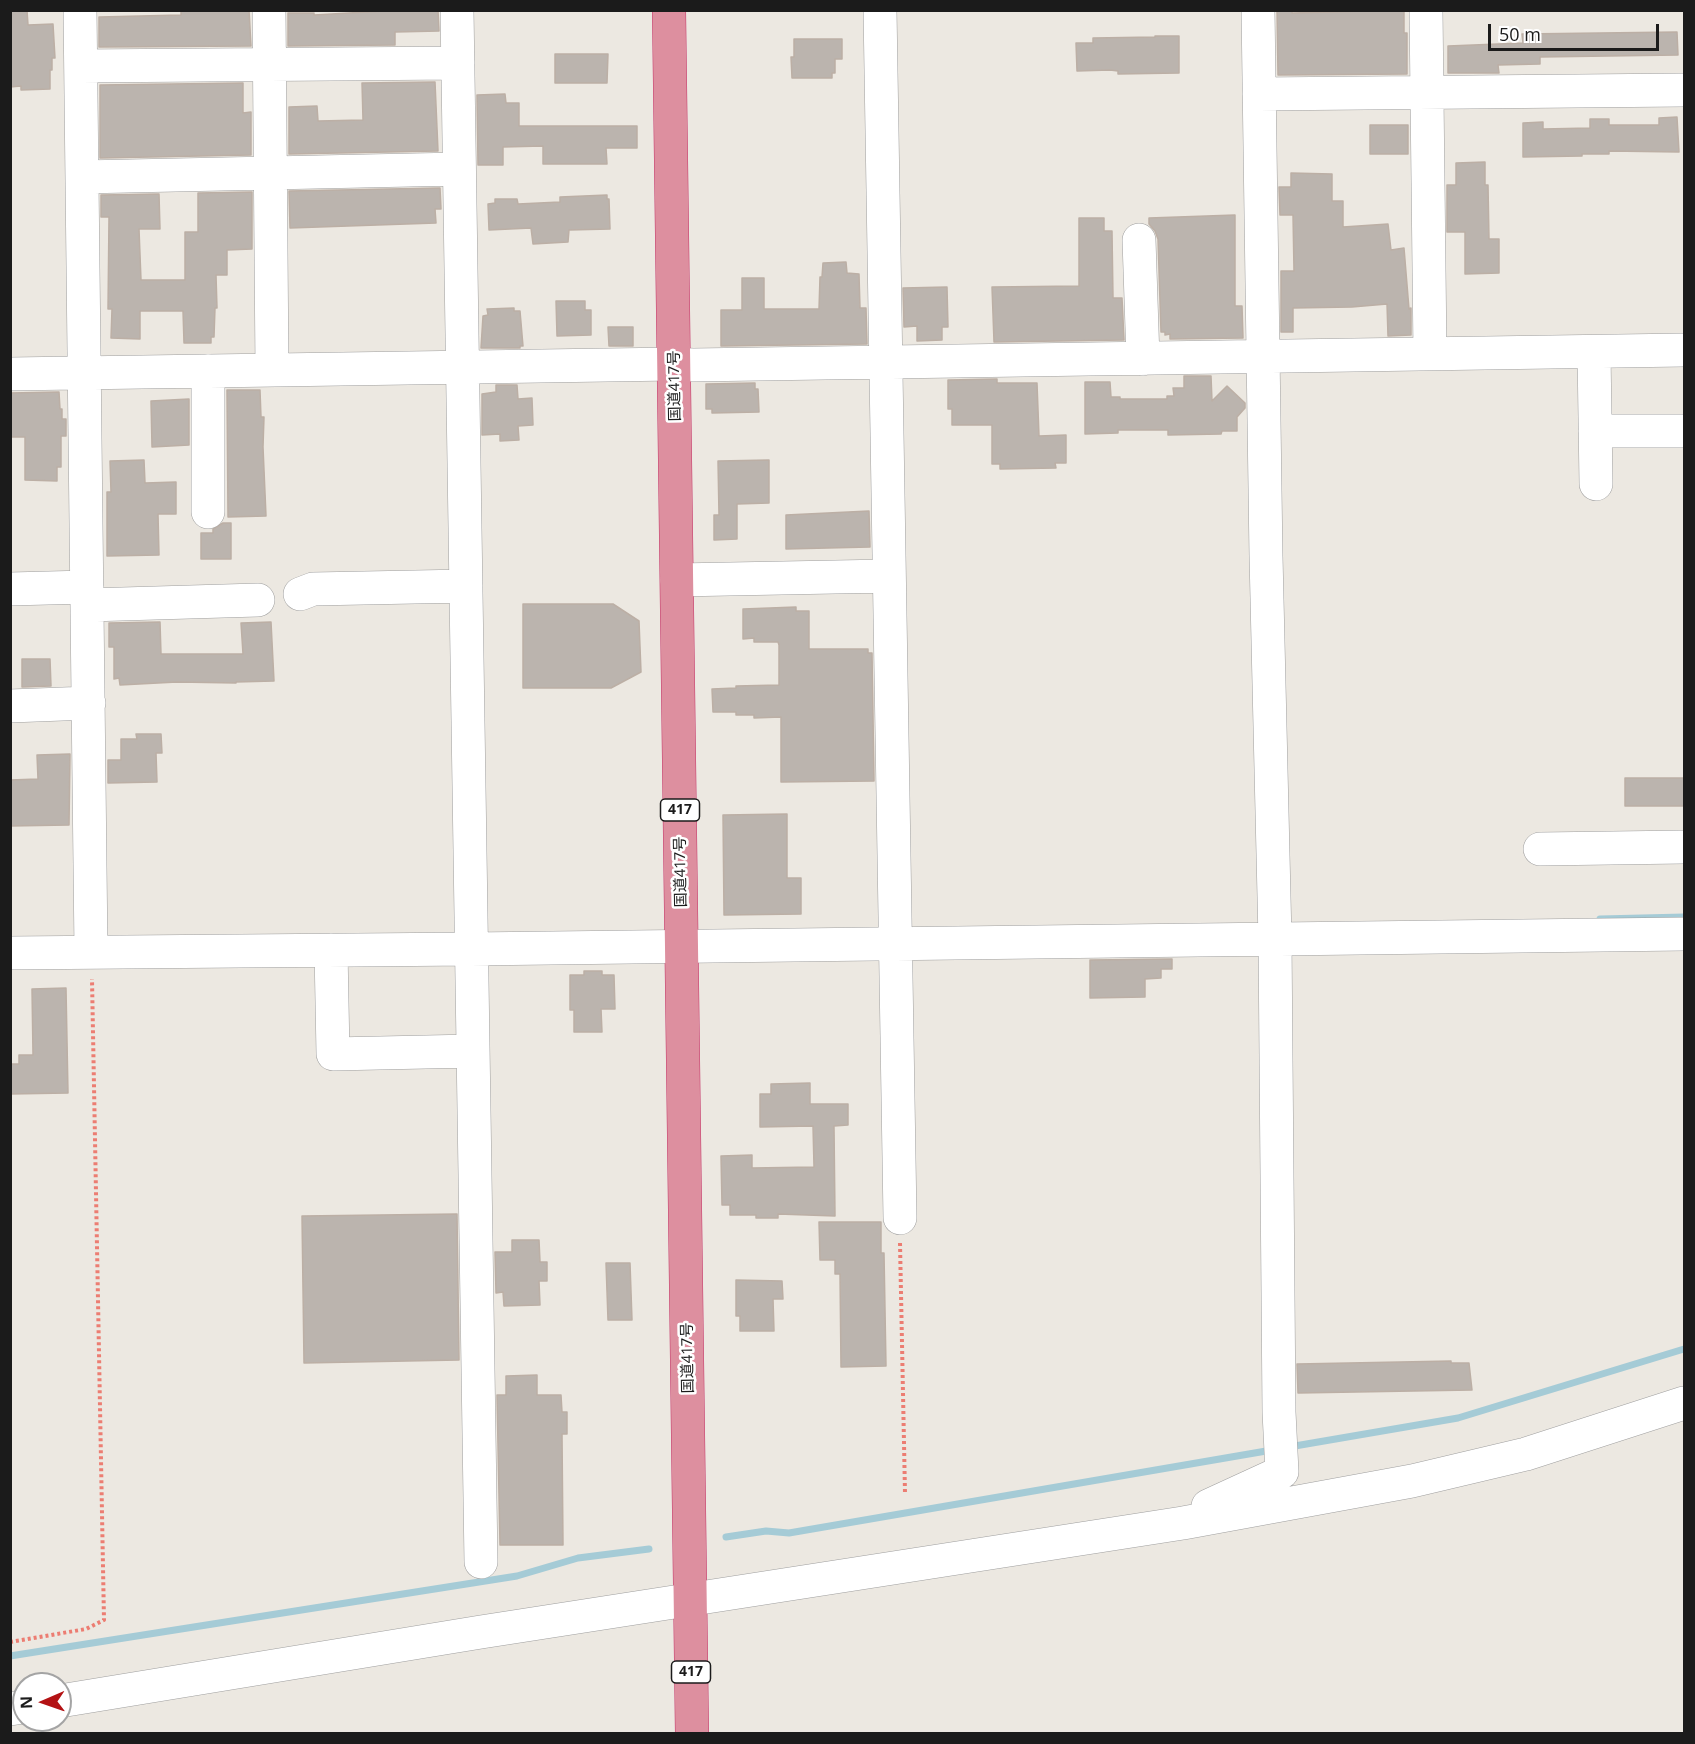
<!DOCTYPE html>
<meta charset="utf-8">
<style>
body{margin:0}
#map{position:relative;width:1695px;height:1744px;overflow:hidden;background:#ece8e1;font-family:"Open Sans",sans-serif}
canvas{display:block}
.frame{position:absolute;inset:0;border:12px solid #1b1b1b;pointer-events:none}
.north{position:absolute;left:12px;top:1672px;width:60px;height:60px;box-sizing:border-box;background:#fff;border:2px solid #a4a4a4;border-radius:50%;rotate:268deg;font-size:16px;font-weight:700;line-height:24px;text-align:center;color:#1b1b1b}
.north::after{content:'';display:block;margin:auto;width:21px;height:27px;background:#b31214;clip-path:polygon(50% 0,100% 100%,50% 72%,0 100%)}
.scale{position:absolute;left:1488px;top:24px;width:171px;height:27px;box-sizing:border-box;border:3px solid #1b1b1b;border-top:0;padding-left:8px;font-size:18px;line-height:21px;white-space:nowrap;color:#1b1b1b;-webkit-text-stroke:4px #fff;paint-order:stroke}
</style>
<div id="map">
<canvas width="1695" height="1744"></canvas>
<div class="frame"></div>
<div class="north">N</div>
<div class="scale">50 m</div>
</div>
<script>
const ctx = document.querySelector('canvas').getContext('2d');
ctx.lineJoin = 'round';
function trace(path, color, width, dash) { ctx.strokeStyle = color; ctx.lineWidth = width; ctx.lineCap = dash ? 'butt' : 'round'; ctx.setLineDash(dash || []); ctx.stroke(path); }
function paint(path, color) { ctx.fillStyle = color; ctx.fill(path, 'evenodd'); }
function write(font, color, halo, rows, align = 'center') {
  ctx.font = font + ' "Open Sans","Noto Sans JP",sans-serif'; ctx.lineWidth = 5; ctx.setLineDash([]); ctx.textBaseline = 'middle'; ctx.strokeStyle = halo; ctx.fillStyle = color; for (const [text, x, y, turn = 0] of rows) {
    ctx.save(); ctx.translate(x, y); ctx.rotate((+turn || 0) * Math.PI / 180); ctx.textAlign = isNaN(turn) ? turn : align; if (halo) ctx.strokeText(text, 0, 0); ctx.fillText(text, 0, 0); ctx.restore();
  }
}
trace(new Path2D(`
 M 1600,919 L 1684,917
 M 1289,1447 L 1458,1418 L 1684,1349
 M 726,1537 L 766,1531 L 789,1533 L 1272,1450
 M 10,1656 L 517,1576 L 578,1558 L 649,1549`), '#a5cbd6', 7);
const building = new Path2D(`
 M 10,10 L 27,10 L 28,25 L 53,24 L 55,58 L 52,58 L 52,70 L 50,70 L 50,89 L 21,90 L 21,86 L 10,87 Z
 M 181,10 L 249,10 L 251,46 L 99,47 L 99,17 L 181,15 Z
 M 401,10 L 438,10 L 439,31 L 395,32 L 395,45 L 288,46 L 288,13 L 314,13 L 314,15 Z
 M 1277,10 L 1292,10 L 1292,13 L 1404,10 L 1404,33 L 1407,33 L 1407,74 L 1278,75 Z
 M 1677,32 L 1678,55 L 1540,57 L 1540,64 L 1498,65 L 1499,73 L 1448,73 L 1448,46 L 1523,43 L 1522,34 Z
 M 1155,36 L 1179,36 L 1179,73 L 1118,74 L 1118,71 L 1110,70 L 1077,71 L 1076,43 L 1093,43 L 1093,38 L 1155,37 Z
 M 794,39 L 842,39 L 842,59 L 835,59 L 835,73 L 832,73 L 832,78 L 792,78 L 791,57 L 794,57 Z
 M 555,54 L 608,54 L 607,83 L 555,83 Z
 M 435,82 L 438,151 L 289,154 L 289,107 L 317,106 L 318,121 L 363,120 L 362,83 Z
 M 243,83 L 243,113 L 251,112 L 251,155 L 100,158 L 100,85 Z
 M 505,94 L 506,103 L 519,103 L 519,126 L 637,126 L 637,148 L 606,148 L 607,164 L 543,164 L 543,146 L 503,147 L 503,165 L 478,165 L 477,95 Z
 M 1677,117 L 1679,152 L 1609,151 L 1609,154 L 1582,154 L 1582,156 L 1523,157 L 1523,123 L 1543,122 L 1543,129 L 1590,128 L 1590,119 L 1609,119 L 1609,125 L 1659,125 L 1659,118 Z
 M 1370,125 L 1408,125 L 1408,154 L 1370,154 Z
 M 1485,162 L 1485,185 L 1488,185 L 1489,239 L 1499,239 L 1499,273 L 1465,274 L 1465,232 L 1447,232 L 1447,185 L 1456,185 L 1456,163 Z
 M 1291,173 L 1332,174 L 1332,201 L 1343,201 L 1343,227 L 1388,224 L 1391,250 L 1404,248 L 1409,309 L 1411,308 L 1411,335 L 1388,336 L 1387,304 L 1352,307 L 1293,308 L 1293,332 L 1281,332 L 1281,271 L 1294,271 L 1293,215 L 1280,215 L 1279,187 L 1291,187 Z
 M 440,188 L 441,209 L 435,209 L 436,223 L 290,228 L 289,191 Z
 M 252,192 L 252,249 L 227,250 L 227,275 L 216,275 L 217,308 L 215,308 L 214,337 L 211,337 L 211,343 L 184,343 L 183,311 L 140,311 L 140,339 L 111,338 L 112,309 L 108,309 L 109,217 L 101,217 L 101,195 L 159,194 L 160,229 L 139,229 L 141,280 L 185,280 L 185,232 L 198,232 L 198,193 Z
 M 607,195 L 607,199 L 609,199 L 610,229 L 569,230 L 568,242 L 533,244 L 531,228 L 489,230 L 488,204 L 495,203 L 495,199 L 517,199 L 518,204 L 560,202 L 560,197 Z
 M 1235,215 L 1235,306 L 1242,306 L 1243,338 L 1170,339 L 1170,334 L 1165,335 L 1165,332 L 1161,332 L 1158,239 L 1155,231 L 1149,224 L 1149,218 Z
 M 1079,218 L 1104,218 L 1104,231 L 1112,231 L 1113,298 L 1122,298 L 1124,340 L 994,342 L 992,287 L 1079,286 Z
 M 846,262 L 847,273 L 859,274 L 860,308 L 866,308 L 867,344 L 721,346 L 721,310 L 742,310 L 742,278 L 764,278 L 764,309 L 819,309 L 820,277 L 822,277 L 823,263 Z
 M 947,287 L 948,327 L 942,327 L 942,340 L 917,341 L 917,326 L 904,327 L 903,288 Z
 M 556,301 L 585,301 L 585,310 L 591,310 L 591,335 L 557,336 Z
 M 514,308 L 514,311 L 520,311 L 523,346 L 520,346 L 520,348 L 481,348 L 483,316 L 488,315 L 487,309 Z
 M 608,327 L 633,327 L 633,346 L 609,346 Z
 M 1184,376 L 1211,376 L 1212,401 L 1227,386 L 1245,403 L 1245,408 L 1237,417 L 1237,431 L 1222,431 L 1221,434 L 1168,435 L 1168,430 L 1118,430 L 1118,433 L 1085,434 L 1085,382 L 1110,382 L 1111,397 L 1120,397 L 1120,399 L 1167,399 L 1167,396 L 1174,396 L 1173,388 L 1184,388 Z
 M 997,379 L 997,383 L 1037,383 L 1039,436 L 1066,435 L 1066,463 L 1055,463 L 1056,468 L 1000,469 L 1000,464 L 992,464 L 992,425 L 952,425 L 952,409 L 948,409 L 948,380 Z
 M 755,383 L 755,389 L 758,389 L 759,412 L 712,413 L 712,409 L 706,409 L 706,384 Z
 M 496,385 L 517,385 L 518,399 L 532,398 L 533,425 L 518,426 L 519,440 L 500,441 L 500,434 L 482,435 L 482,394 L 496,392 Z
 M 227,390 L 260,390 L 261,417 L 264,417 L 263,447 L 266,516 L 228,517 Z
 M 59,392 L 60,409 L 62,409 L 62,419 L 66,419 L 66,436 L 61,436 L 61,467 L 57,467 L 57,481 L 25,480 L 25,437 L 10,437 L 10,393 Z
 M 189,399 L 189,445 L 152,447 L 151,401 Z
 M 144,460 L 145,483 L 176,482 L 176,514 L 158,514 L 159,555 L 107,556 L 107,492 L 111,492 L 110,461 Z
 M 769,460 L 769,503 L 737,504 L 737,539 L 714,540 L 714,515 L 719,515 L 718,461 Z
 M 869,511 L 870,547 L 786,549 L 786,515 Z
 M 223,523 L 231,523 L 231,559 L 201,559 L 201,533 L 213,533 L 213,529 Z
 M 523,604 L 613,604 L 639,621 L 641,672 L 611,688 L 523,688 Z
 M 796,607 L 796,611 L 809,611 L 809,649 L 868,649 L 868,653 L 872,653 L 874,781 L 781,782 L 781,717 L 754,718 L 754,715 L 736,715 L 736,712 L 713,712 L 712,689 L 736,688 L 736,686 L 779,685 L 779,645 L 778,642 L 754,642 L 754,638 L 743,639 L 743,609 Z
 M 160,622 L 161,654 L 243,654 L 241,623 L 271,622 L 274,681 L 236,682 L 236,683 L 177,682 L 120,685 L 119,678 L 114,679 L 114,647 L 109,647 L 109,623 Z
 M 22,659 L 50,659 L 51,686 L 22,687 Z
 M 136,734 L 161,734 L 162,753 L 156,753 L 157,782 L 108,783 L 108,760 L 121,760 L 121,739 L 137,739 Z
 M 70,754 L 69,825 L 10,826 L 10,780 L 38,779 L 37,755 Z
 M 1625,778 L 1684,778 L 1684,806 L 1625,806 Z
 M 787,814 L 787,878 L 801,878 L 801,914 L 724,915 L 723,815 Z
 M 1172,959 L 1172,969 L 1161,969 L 1161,978 L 1145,979 L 1145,997 L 1090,998 L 1090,960 Z
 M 584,971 L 602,971 L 602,975 L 614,975 L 615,1009 L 601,1009 L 602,1032 L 574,1032 L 574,1010 L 570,1010 L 570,975 L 584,975 Z
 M 66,988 L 68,1093 L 10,1094 L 10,1064 L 19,1064 L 19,1055 L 33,1055 L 32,989 Z
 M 810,1083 L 810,1104 L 848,1104 L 848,1125 L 834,1126 L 835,1216 L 778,1214 L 778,1218 L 756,1218 L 756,1215 L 730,1215 L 730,1205 L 722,1205 L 721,1156 L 752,1155 L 752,1168 L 814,1167 L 813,1126 L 760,1127 L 760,1094 L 771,1094 L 771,1084 Z
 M 457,1214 L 459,1360 L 304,1363 L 302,1216 Z
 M 819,1222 L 881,1222 L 881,1253 L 884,1253 L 886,1366 L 841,1367 L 840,1274 L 835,1274 L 835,1260 L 820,1260 Z
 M 512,1240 L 539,1240 L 540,1262 L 547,1262 L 547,1281 L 539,1281 L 540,1305 L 504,1306 L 503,1292 L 496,1293 L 495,1252 L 512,1252 Z
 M 606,1263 L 630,1263 L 632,1320 L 608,1320 Z
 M 736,1280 L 782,1281 L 783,1299 L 773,1299 L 774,1331 L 740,1331 L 740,1316 L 736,1316 Z
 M 1451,1361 L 1451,1363 L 1469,1363 L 1472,1390 L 1298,1393 L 1297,1364 Z
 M 537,1375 L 537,1395 L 561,1395 L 562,1412 L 567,1412 L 567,1434 L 562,1434 L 563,1545 L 500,1545 L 497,1395 L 506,1395 L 506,1376 Z`);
paint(building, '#bbb4ae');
trace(building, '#bcafa5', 1.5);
const minor = new Path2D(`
 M 80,10 L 91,951
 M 269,10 L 272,370
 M 457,10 L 481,1562
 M 880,10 L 900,1218
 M 1426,10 L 1430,354
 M 81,66 L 458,63
 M 1259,94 L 1684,90
 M 82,177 L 459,169
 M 1139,240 L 1143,359
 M 1594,352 L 1596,484
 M 208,371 L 208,512
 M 10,374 L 674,364 L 693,365 L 1684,350
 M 1595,431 L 1684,431
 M 677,580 L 888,576
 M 10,589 L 87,587
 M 300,594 L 313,589 L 466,586
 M 88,605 L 258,600
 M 10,706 L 89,703
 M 1540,849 L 1684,847
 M 331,950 L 333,1054 L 473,1051
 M 10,953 L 471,949 L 1684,934
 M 1208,1506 L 1282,1472 L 1279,1412 L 1275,939 L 1266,556 L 1258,10
 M 60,1701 L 481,1632 L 1183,1523 L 1412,1481 L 1526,1454 L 1684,1403
 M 10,1709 L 24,1707`);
const highway = new Path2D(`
 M 669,10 L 692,1734`);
trace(minor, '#9f9f9f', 34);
trace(highway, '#c43467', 34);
trace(new Path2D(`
 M 900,1243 L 905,1493
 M 10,1642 L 86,1629 L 104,1620 L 92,979`), '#ec7d72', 4, [3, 3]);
trace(minor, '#fff', 33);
trace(highway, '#dd8f9f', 33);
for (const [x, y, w] of [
 [680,810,39],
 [691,1672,39]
]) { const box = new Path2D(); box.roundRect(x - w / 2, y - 11, w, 22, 4.5); ctx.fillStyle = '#fff'; ctx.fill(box); trace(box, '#1b1b1b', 1.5); }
write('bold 14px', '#1b1b1b', null, [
 ["417",680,810],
 ["417",691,1672]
]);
write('15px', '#1b1b1b', '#fff', [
 ["国道417号",675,386,-91],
 ["国道417号",681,872,-91],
 ["国道417号",688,1358,-91]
]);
</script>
